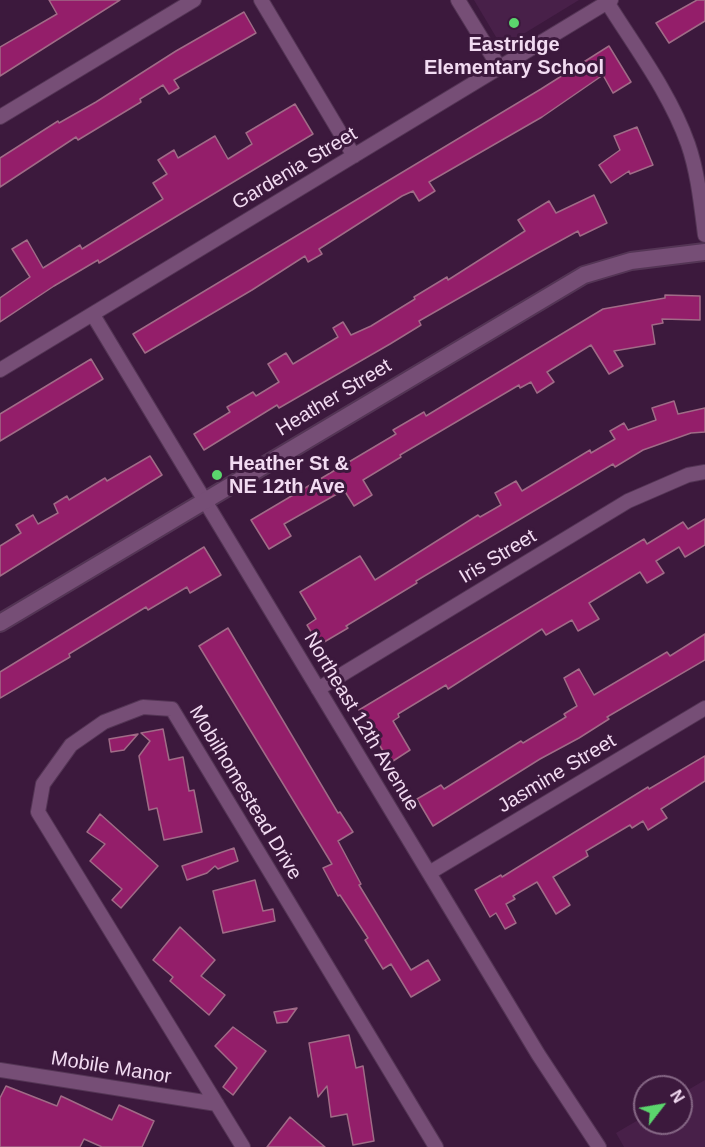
<!DOCTYPE html>
<style>
body{margin:0}
#map{position:relative;width:705px;height:1147px;overflow:hidden;background:#3c193d;font-family:Helvetica,sans-serif}
canvas{display:block}
.north{position:absolute;left:633px;top:1075px;width:60px;height:60px;box-sizing:border-box;background:#3c193d;border:2px solid #856785;border-radius:50%;rotate:59deg;font-size:16px;font-weight:700;line-height:24px;text-align:center;color:#f2dbf2}
.north::after{content:'';display:block;margin:auto;width:21px;height:27px;background:#5bd56d;clip-path:polygon(50% 0,100% 100%,50% 72%,0 100%)}
</style>
<div id="map">
<canvas width="705" height="1147"></canvas>
<div class="north">N</div>
</div>
<script>
const ctx = document.querySelector('canvas').getContext('2d');
ctx.lineJoin = 'round';
function paint(path, color) { ctx.fillStyle = color; ctx.fill(path, 'evenodd'); }
function trace(path, color, width, dash) { ctx.strokeStyle = color; ctx.lineWidth = width; ctx.lineCap = dash ? 'butt' : 'round'; ctx.setLineDash(dash || []); ctx.stroke(path); }
function write(font, color, halo, rows, align = 'center') {
  ctx.font = font + ' Helvetica,sans-serif'; ctx.lineWidth = 6; ctx.setLineDash([]); ctx.textBaseline = 'middle'; ctx.strokeStyle = halo; ctx.fillStyle = color; for (const [text, x, y, turn = 0] of rows) {
    ctx.save(); ctx.translate(x, y); ctx.rotate((+turn || 0) * Math.PI / 180); ctx.textAlign = isNaN(turn) ? turn : align; if (halo) ctx.strokeText(text, 0, 0); ctx.fillText(text, 0, 0); ctx.restore();
  }
}
paint(new Path2D(`
 M 474,0 L 579,0 L 502,47 Z
 M 705,1080 L 705,1147 L 624,1147 L 616,1133 L 645,1116 L 645,1123 L 681,1123 L 681,1094 Z`), '#482049');
const building = new Path2D(`
 M 49,0 L 120,0 L 0,76 L 0,47 L 57,14 Z
 M 697,0 L 705,0 L 705,21 L 669,43 L 656,23 Z
 M 244,12 L 256,33 L 174,80 L 179,88 L 169,94 L 163,85 L 140,99 L 141,102 L 78,140 L 76,137 L 0,187 L 0,158 L 58,121 L 59,123 L 96,102 L 176,51 Z
 M 609,46 L 631,82 L 613,93 L 603,75 L 542,117 L 429,182 L 435,191 L 419,201 L 413,191 L 402,196 L 319,249 L 322,254 L 308,262 L 305,256 L 252,290 L 145,353 L 133,334 L 541,89 Z
 M 295,104 L 313,134 L 99,263 L 98,260 L 54,286 L 0,322 L 0,298 L 30,277 L 12,249 L 27,240 L 43,268 L 80,245 L 82,249 L 163,199 L 153,183 L 167,174 L 158,160 L 174,150 L 178,158 L 215,136 L 228,159 L 252,144 L 246,133 Z
 M 637,127 L 653,165 L 630,174 L 629,171 L 611,183 L 599,165 L 620,150 L 614,136 Z
 M 594,195 L 607,223 L 580,236 L 578,231 L 538,253 L 419,321 L 421,325 L 390,344 L 279,408 L 277,405 L 204,450 L 194,434 L 230,412 L 227,407 L 253,392 L 256,396 L 279,382 L 268,364 L 286,353 L 293,364 L 338,337 L 333,328 L 343,322 L 351,335 L 371,326 L 415,299 L 414,297 L 447,277 L 448,280 L 525,231 L 518,220 L 549,201 L 556,213 Z
 M 665,295 L 700,296 L 700,320 L 662,319 L 663,323 L 652,325 L 655,344 L 614,351 L 623,366 L 609,374 L 591,345 L 547,372 L 554,382 L 537,393 L 531,382 L 520,388 L 519,385 L 400,455 L 401,457 L 363,480 L 372,495 L 354,506 L 344,490 L 284,524 L 291,536 L 269,549 L 251,520 L 396,434 L 393,430 L 424,412 L 426,416 L 603,309 L 665,298 Z
 M 91,359 L 103,379 L 0,441 L 0,414 Z
 M 674,401 L 678,414 L 705,408 L 705,432 L 691,433 L 643,450 L 615,467 L 613,464 L 416,581 L 417,583 L 346,626 L 348,628 L 319,645 L 307,625 L 316,619 L 300,592 L 360,556 L 375,580 L 478,515 L 480,517 L 501,505 L 495,493 L 516,481 L 522,491 L 590,450 L 591,453 L 615,439 L 610,431 L 624,423 L 628,430 L 656,420 L 652,408 Z
 M 150,456 L 162,475 L 0,576 L 0,546 L 21,533 L 16,525 L 33,515 L 38,524 L 58,513 L 54,504 L 67,496 L 69,500 L 105,478 L 107,481 Z
 M 705,519 L 705,545 L 685,557 L 679,547 L 656,561 L 664,573 L 647,583 L 640,572 L 589,603 L 599,619 L 578,631 L 572,620 L 546,635 L 542,629 L 448,689 L 446,685 L 398,714 L 399,717 L 393,721 L 410,750 L 390,763 L 359,710 L 644,539 L 647,544 L 683,522 L 688,529 Z
 M 204,547 L 221,575 L 190,593 L 187,587 L 148,610 L 146,607 L 69,654 L 70,657 L 0,698 L 0,672 Z
 M 228,628 L 338,813 L 340,812 L 353,832 L 338,841 L 361,884 L 359,885 L 411,970 L 428,960 L 440,980 L 411,997 L 391,964 L 383,969 L 365,940 L 368,938 L 340,895 L 338,896 L 323,868 L 332,864 L 199,646 Z
 M 705,634 L 705,660 L 607,717 L 609,719 L 579,738 L 540,759 L 433,826 L 417,799 L 441,785 L 444,789 L 521,741 L 523,743 L 566,717 L 564,714 L 577,706 L 564,678 L 579,669 L 594,695 L 667,652 L 670,656 Z
 M 163,729 L 169,760 L 183,757 L 189,791 L 194,790 L 202,832 L 164,840 L 157,808 L 149,810 L 139,756 L 150,741 L 141,733 Z
 M 138,734 L 124,750 L 111,752 L 109,739 Z
 M 705,756 L 705,781 L 661,809 L 667,818 L 648,830 L 643,821 L 632,828 L 630,825 L 586,851 L 588,856 L 553,877 L 570,905 L 556,914 L 537,882 L 513,896 L 515,899 L 506,904 L 516,923 L 505,929 L 496,913 L 490,917 L 475,890 L 501,875 L 502,877 L 648,787 L 649,789 Z
 M 100,814 L 158,866 L 121,908 L 112,900 L 122,889 L 90,861 L 105,844 L 87,832 Z
 M 234,848 L 238,861 L 218,869 L 215,866 L 207,873 L 187,880 L 182,866 Z
 M 255,880 L 263,911 L 273,909 L 275,921 L 223,933 L 213,891 Z
 M 180,927 L 215,960 L 201,976 L 225,995 L 209,1015 L 170,981 L 173,977 L 153,960 Z
 M 297,1008 L 287,1022 L 277,1023 L 274,1012 Z
 M 233,1027 L 266,1051 L 233,1095 L 223,1087 L 237,1068 L 215,1046 Z
 M 349,1035 L 356,1068 L 363,1066 L 374,1141 L 353,1145 L 347,1114 L 331,1117 L 327,1086 L 318,1097 L 309,1043 Z
 M 6,1086 L 57,1106 L 61,1096 L 112,1120 L 119,1105 L 154,1121 L 142,1147 L 102,1147 L 84,1139 L 80,1147 L 0,1147 L 0,1098 Z
 M 290,1117 L 298,1124 L 325,1147 L 267,1147 Z`);
paint(building, '#941e6a');
trace(building, '#a06b87', 1.5);
const minor = new Path2D(`
 M 261,0 L 354,156
 M 458,0 L 499,67
 M 607,2 C 635,47 670,93 688,144 C 698,173 701,204 705,235
 M 0,117 L 194,0
 M 93,315 L 538,1054 L 599,1147
 M 0,370 L 611,0
 M 318,689 L 628,501 L 688,475 L 705,472
 M 429,873 L 705,708
 M 0,1070 L 217,1104
 M 243,1147 L 38,812 L 43,784 L 71,745 L 104,722 L 143,707 L 172,709 L 436,1147`);
const tertiary = new Path2D(`
 M 0,623 L 584,275 L 631,261 L 705,252`);
trace(minor, '#543555', 16);
trace(tertiary, '#543555', 20);
trace(minor, '#764e76', 14);
trace(tertiary, '#764e76', 16);
for (const [x, y, r, color] of [
 [514,23,6,"#5bd56d"],
 [217,475,6,"#5bd56d"]
]) { const dot = new Path2D(); dot.arc(x, y, r, 0, 2 * Math.PI); ctx.fillStyle = color; ctx.fill(dot); trace(dot, '#3c193d', 2); }
write('bold 20px', '#f2dbf2', '#3c193d', [
 ["Eastridge",514,45],
 ["Elementary School",514,68],
 ["Heather St &",229,464,"left"],
 ["NE 12th Ave",229,487,"left"]
]);
write('20px', '#f2dbf2', '#3c193d', [
 ["Gardenia Street",295,169,-31],
 ["Heather Street",334,398,-31],
 ["Iris Street",498,557,-31],
 ["Northeast 12th Avenue",361,722,59],
 ["Jasmine Street",557,774,-31],
 ["Mobilhomestead Drive",245,793,59],
 ["Mobile Manor",111,1068,9]
]);
</script>
